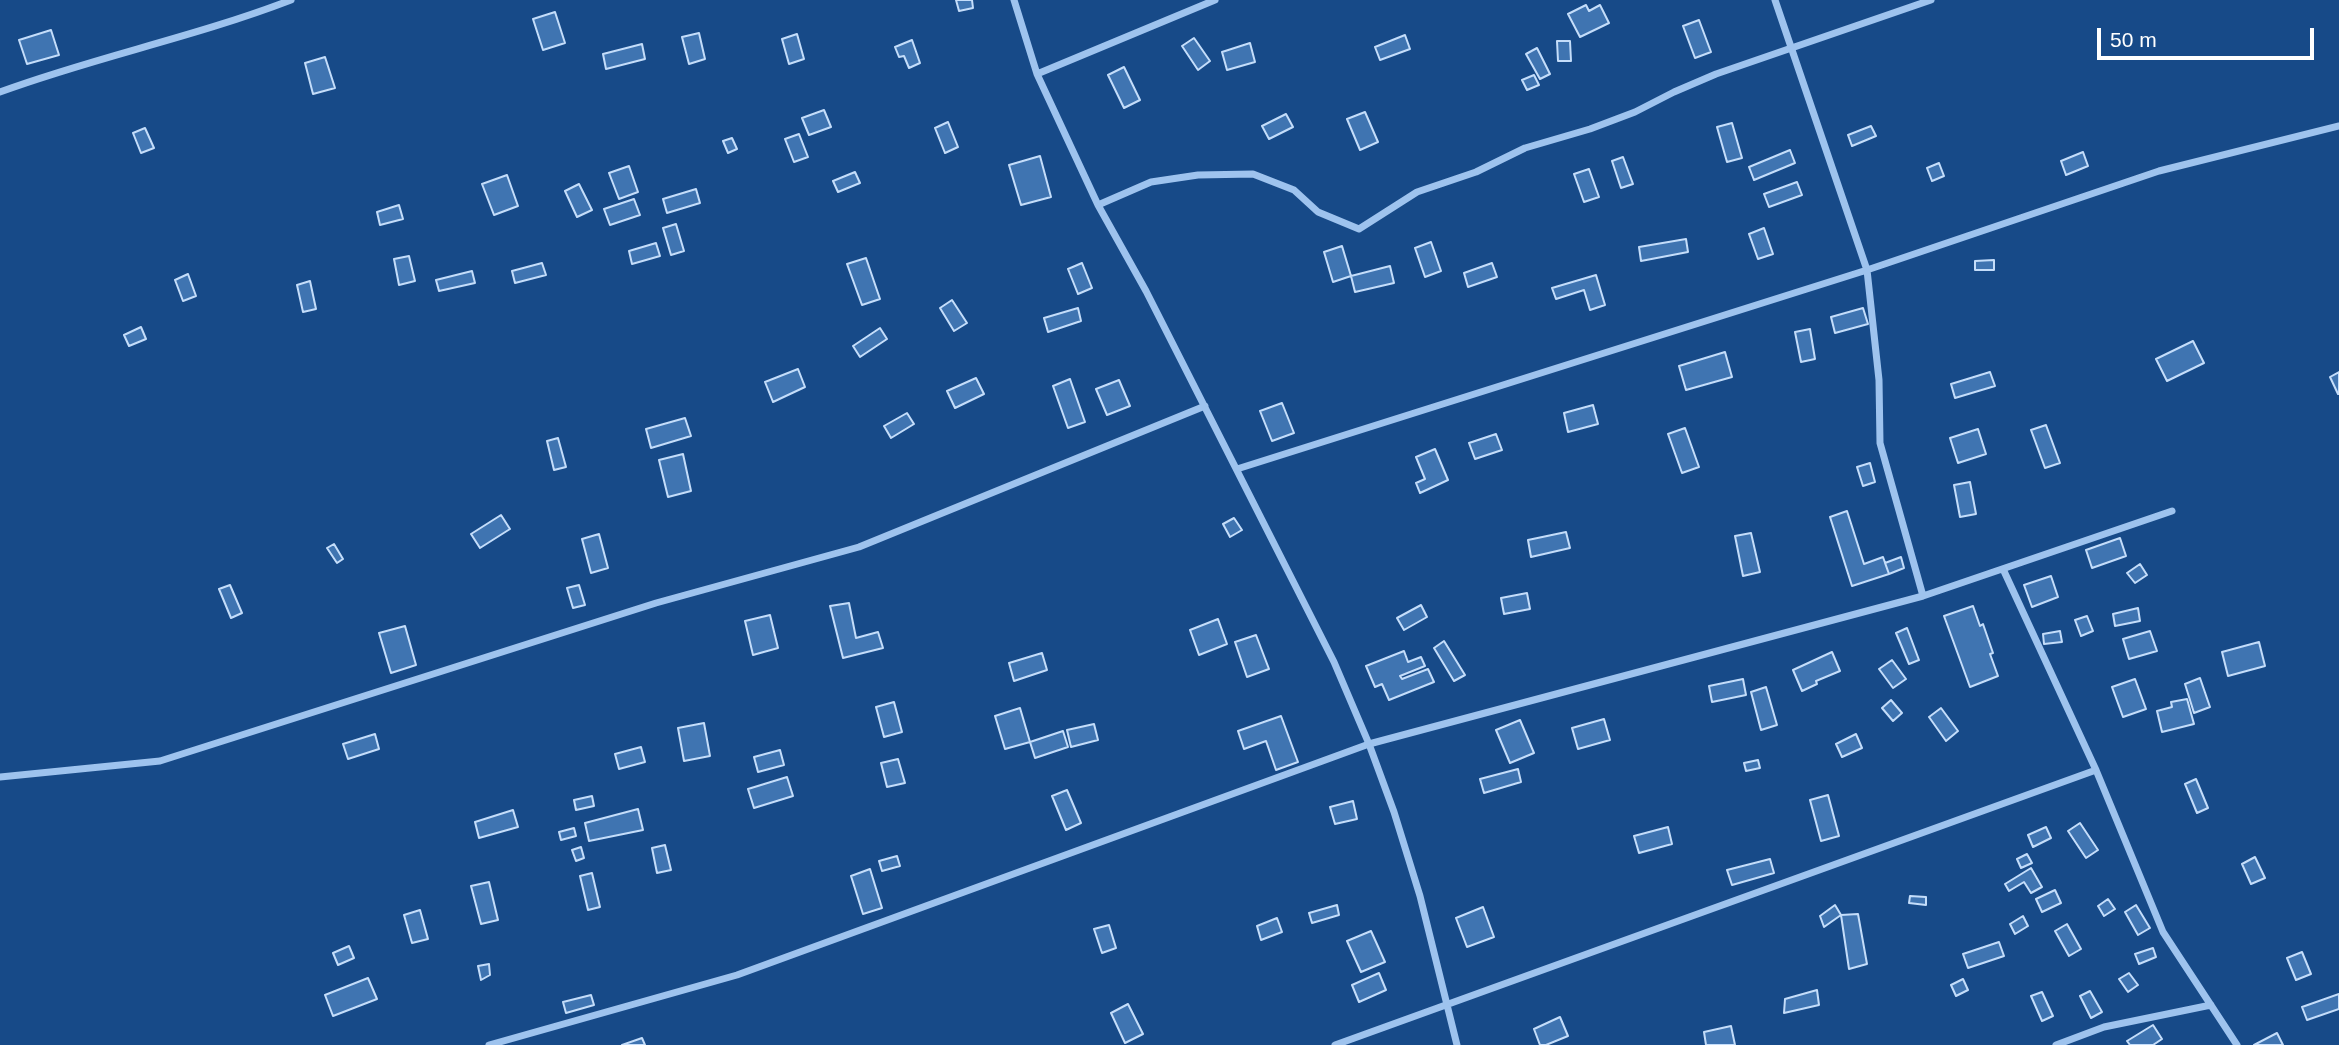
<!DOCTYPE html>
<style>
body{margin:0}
#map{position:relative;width:2339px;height:1045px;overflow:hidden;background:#174a88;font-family:Arial,sans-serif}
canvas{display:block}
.scale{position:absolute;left:2097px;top:28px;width:217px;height:32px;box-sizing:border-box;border:4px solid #fff;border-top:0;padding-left:9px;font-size:21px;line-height:24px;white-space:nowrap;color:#fff;-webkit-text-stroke:5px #174a88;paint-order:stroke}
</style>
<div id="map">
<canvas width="2339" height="1045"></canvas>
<div class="scale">50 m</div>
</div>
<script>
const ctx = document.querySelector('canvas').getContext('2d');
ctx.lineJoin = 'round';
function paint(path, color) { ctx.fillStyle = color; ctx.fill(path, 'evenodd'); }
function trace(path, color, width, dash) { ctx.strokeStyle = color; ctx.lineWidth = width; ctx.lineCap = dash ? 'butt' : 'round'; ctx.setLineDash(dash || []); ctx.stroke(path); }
const building = new Path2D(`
 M 956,0 L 972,0 L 973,8 L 959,11 Z
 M 1586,5 L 1589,11 L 1600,5 L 1609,23 L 1580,37 L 1568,14 Z
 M 555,12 L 565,43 L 543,50 L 533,19 Z
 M 1699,20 L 1711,52 L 1695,58 L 1683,26 Z
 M 51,30 L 59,55 L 27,64 L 19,40 Z
 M 699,33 L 705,59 L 689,64 L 682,37 Z
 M 797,34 L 804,59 L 789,64 L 782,39 Z
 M 1405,35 L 1410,49 L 1380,60 L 1375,47 Z
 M 1194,38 L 1210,61 L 1198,70 L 1182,46 Z
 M 912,40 L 920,63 L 909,68 L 904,56 L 899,57 L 895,47 Z
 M 1557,41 L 1570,41 L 1571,61 L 1558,61 Z
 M 1250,43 L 1255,62 L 1227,70 L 1222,52 Z
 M 642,44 L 645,59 L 606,69 L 603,54 Z
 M 1537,48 L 1550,74 L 1540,79 L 1526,54 Z
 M 325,57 L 335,88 L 313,94 L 305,63 Z
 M 1124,67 L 1140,100 L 1124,108 L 1108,75 Z
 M 1534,75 L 1539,85 L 1527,90 L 1522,80 Z
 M 824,110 L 831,127 L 809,135 L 802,118 Z
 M 1365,112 L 1378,142 L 1360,150 L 1347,119 Z
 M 1286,114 L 1293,127 L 1269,139 L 1262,126 Z
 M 948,122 L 958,147 L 945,153 L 935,128 Z
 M 1732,123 L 1742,158 L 1727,162 L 1717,127 Z
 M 1871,126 L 1876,136 L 1852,146 L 1848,135 Z
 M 145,128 L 154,148 L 141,153 L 133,133 Z
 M 799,134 L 808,157 L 794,162 L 785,139 Z
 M 732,138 L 737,149 L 728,153 L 723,141 Z
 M 1790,150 L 1795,163 L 1754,180 L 1749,167 Z
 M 2083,152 L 2088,166 L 2066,175 L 2061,161 Z
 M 1040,156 L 1051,197 L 1021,205 L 1009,165 Z
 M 1623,157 L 1633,184 L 1621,188 L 1612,161 Z
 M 1939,163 L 1944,176 L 1932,181 L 1927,168 Z
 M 629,166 L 638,192 L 619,199 L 609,173 Z
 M 1589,169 L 1599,197 L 1584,202 L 1574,174 Z
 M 855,172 L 860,183 L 838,192 L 833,181 Z
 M 507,175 L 518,206 L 494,215 L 482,184 Z
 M 1797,182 L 1802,195 L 1769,207 L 1764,194 Z
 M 579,184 L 592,210 L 577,217 L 565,191 Z
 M 696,189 L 700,203 L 667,213 L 663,199 Z
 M 634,199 L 640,215 L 610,225 L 604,209 Z
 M 399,205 L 403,219 L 380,225 L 377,212 Z
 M 676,224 L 684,251 L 671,255 L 663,228 Z
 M 1764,228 L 1773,254 L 1758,259 L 1749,234 Z
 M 1686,239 L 1688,252 L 1641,261 L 1639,247 Z
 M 1431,242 L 1441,271 L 1425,277 L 1415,248 Z
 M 656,243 L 660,256 L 632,264 L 629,251 Z
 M 1342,246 L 1351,276 L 1333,282 L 1324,252 Z
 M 409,256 L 415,281 L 399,285 L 394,259 Z
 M 866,258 L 880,299 L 862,305 L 847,264 Z
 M 1994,260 L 1994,270 L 1975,270 L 1975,261 Z
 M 542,263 L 546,275 L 515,283 L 512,271 Z
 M 1082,263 L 1092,288 L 1078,294 L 1068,269 Z
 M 1492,263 L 1497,277 L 1468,287 L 1464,273 Z
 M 1390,266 L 1394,283 L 1355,292 L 1351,276 Z
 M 472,271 L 475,283 L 439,291 L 436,280 Z
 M 188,274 L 196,296 L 183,301 L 175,280 Z
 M 1596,275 L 1605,305 L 1590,310 L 1584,290 L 1556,299 L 1552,288 Z
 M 310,281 L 316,309 L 303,312 L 297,285 Z
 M 952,300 L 967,323 L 954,331 L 940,308 Z
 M 1078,308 L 1081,321 L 1048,332 L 1044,318 Z
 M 1863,308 L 1868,324 L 1835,333 L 1831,317 Z
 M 141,327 L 146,339 L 129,346 L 124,335 Z
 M 880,328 L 887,339 L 860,357 L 853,346 Z
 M 1810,329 L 1815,359 L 1801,362 L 1795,332 Z
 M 2193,341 L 2204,363 L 2167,381 L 2156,359 Z
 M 1725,352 L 1732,377 L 1686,390 L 1679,366 Z
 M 798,369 L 805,387 L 773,402 L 765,382 Z
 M 1990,372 L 1995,386 L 1955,398 L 1951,384 Z
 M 2339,372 L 2339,394 L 2338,394 L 2330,377 Z
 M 976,378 L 984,394 L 955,408 L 947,391 Z
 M 1070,379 L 1085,422 L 1068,428 L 1053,386 Z
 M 1119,380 L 1130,406 L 1107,415 L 1096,389 Z
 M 1282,403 L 1294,433 L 1272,441 L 1260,411 Z
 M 1593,405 L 1598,424 L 1568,432 L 1564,413 Z
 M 907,413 L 914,424 L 891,438 L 884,426 Z
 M 685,418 L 691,436 L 651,448 L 646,429 Z
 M 2046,425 L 2060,463 L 2045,468 L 2031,430 Z
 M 1685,428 L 1699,467 L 1682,473 L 1668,434 Z
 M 1978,429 L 1986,454 L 1958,463 L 1950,438 Z
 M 1496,434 L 1502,450 L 1475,459 L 1469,443 Z
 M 558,438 L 566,467 L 554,470 L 547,441 Z
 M 1435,449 L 1448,480 L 1420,493 L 1416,483 L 1425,479 L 1416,457 Z
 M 683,454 L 691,491 L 668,497 L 659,460 Z
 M 1870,463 L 1875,482 L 1863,486 L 1857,467 Z
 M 1970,482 L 1976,514 L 1960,517 L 1954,485 Z
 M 1847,511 L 1864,564 L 1883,557 L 1889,574 L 1852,586 L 1830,517 Z
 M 501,515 L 510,529 L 480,548 L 471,534 Z
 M 1234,518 L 1242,530 L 1230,537 L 1223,524 Z
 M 1566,532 L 1570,548 L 1531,557 L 1528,540 Z
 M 1751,533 L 1760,572 L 1743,576 L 1735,536 Z
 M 599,534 L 608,568 L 591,573 L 582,539 Z
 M 2120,538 L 2126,556 L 2092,568 L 2086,550 Z
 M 334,544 L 343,559 L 337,563 L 327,548 Z
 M 1901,557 L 1904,568 L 1889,574 L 1885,563 Z
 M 2140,564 L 2147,575 L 2135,583 L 2127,573 Z
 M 2051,576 L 2058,597 L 2032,607 L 2024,585 Z
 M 230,585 L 242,613 L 231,618 L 219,589 Z
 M 579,585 L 585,605 L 573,608 L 567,588 Z
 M 1527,593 L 1530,609 L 1504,614 L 1501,598 Z
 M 849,603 L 856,638 L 878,632 L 883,648 L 843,658 L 830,606 Z
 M 1421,605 L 1427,617 L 1404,630 L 1397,618 Z
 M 1973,606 L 1980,626 L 1983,624 L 1993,653 L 1990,654 L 1998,676 L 1970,687 L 1944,616 Z
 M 2138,608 L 2140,621 L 2115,626 L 2113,614 Z
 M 770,615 L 778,648 L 753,655 L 745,621 Z
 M 2087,616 L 2093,631 L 2081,636 L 2075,620 Z
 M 1218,619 L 1227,644 L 1199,655 L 1190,630 Z
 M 405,626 L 416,665 L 391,673 L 379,633 Z
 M 1907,628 L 1919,660 L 1909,664 L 1896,633 Z
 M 2060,631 L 2062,642 L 2044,644 L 2043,634 Z
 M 2150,631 L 2157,651 L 2129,659 L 2123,639 Z
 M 1256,635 L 1269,669 L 1247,677 L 1235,642 Z
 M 1444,641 L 1465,675 L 1454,681 L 1434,648 Z
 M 2259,642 L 2265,666 L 2228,676 L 2222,652 Z
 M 1404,651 L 1408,662 L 1421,657 L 1425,666 L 1400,676 L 1402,679 L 1428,669 L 1434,682 L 1389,700 L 1382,684 L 1375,687 L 1366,666 Z
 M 1832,652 L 1840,671 L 1816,681 L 1817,684 L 1802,691 L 1793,670 Z
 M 1042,653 L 1047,670 L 1014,681 L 1009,663 Z
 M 1892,660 L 1906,679 L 1893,688 L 1879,669 Z
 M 2200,678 L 2210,707 L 2194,713 L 2185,684 Z
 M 1743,679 L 1746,695 L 1712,702 L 1709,686 Z
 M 2135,679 L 2146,709 L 2123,717 L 2112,687 Z
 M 1766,687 L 1777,725 L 1761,730 L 1751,692 Z
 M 2187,699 L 2194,724 L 2162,732 L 2157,711 L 2172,707 L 2171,702 Z
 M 1891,700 L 1902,713 L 1893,721 L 1882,708 Z
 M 894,702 L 902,732 L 884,737 L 876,707 Z
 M 1020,708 L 1030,742 L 1005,749 L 995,716 Z
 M 1941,708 L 1958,731 L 1946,741 L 1929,717 Z
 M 1281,716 L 1298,762 L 1276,770 L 1266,741 L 1244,749 L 1238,731 Z
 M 1604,719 L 1610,740 L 1578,749 L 1572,728 Z
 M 1520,720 L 1534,753 L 1510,763 L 1496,730 Z
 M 704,723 L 710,756 L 684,761 L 678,728 Z
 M 1094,724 L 1098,740 L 1071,747 L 1067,730 Z
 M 1063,731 L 1068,747 L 1035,758 L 1030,742 Z
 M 375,734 L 379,749 L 348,759 L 343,744 Z
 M 1856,734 L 1862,748 L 1842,757 L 1836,744 Z
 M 641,747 L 645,762 L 619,769 L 615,754 Z
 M 780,750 L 784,765 L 758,772 L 754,757 Z
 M 898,759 L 905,783 L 887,787 L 881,763 Z
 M 1758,760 L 1760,768 L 1746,771 L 1744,763 Z
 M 1518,769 L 1521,782 L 1484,793 L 1480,779 Z
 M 787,777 L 793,796 L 754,808 L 748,789 Z
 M 2196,779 L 2208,808 L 2197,813 L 2185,784 Z
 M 1067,790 L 1081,823 L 1066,830 L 1052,796 Z
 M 1828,795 L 1839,836 L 1821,841 L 1810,800 Z
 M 592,796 L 594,806 L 576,810 L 574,800 Z
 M 1353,801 L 1357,819 L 1335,824 L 1330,807 Z
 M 638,809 L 643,830 L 589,841 L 585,823 Z
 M 513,810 L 518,827 L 479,838 L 475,822 Z
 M 2080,823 L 2098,850 L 2086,858 L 2068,831 Z
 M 1668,827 L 1672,844 L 1639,853 L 1634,836 Z
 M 2046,827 L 2051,838 L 2033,847 L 2028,835 Z
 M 574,828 L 576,836 L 561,840 L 559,832 Z
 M 665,845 L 671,870 L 657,873 L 652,848 Z
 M 581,847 L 584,858 L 576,861 L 572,850 Z
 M 2027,854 L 2032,863 L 2021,868 L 2017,859 Z
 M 897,856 L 900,866 L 882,871 L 879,861 Z
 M 2255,857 L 2265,878 L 2251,884 L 2242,864 Z
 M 1770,859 L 1774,873 L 1732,885 L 1727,870 Z
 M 2031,868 L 2042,887 L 2031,893 L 2024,882 L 2009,891 L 2005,884 Z
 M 870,869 L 882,908 L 863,914 L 851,876 Z
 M 592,873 L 600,907 L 588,910 L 580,876 Z
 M 489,882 L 498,920 L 481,924 L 471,886 Z
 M 2055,890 L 2061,903 L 2042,912 L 2036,899 Z
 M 1910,896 L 1926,897 L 1926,905 L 1909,903 Z
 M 2108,899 L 2115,909 L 2104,916 L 2098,906 Z
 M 1337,905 L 1339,915 L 1312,923 L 1309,913 Z
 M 1835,905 L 1841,915 L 1824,927 L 1820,916 Z
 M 2136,905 L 2150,928 L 2138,935 L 2125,912 Z
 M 1483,907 L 1494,937 L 1467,947 L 1456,918 Z
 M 420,910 L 428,939 L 412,943 L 404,915 Z
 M 1858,914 L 1867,964 L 1849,969 L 1841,915 Z
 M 2023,916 L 2028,926 L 2015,934 L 2010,924 Z
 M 1277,918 L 1282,932 L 1261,940 L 1257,926 Z
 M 2067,924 L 2081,949 L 2069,956 L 2055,931 Z
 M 1109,925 L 1116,948 L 1102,953 L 1094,929 Z
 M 1371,931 L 1385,962 L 1361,972 L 1347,941 Z
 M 1999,942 L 2004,956 L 1968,968 L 1963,954 Z
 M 349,946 L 354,958 L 338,965 L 333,953 Z
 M 2153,948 L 2156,957 L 2139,964 L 2135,954 Z
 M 2302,952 L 2311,974 L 2296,980 L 2287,958 Z
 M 489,964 L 490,975 L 481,980 L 478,966 Z
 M 1379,973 L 1386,990 L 1359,1002 L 1352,985 Z
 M 2129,973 L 2138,985 L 2128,992 L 2119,979 Z
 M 368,978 L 377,999 L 333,1016 L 325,995 Z
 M 1963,979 L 1968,990 L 1956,996 L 1951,985 Z
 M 1817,990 L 1819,1005 L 1784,1013 L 1785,999 Z
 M 2090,991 L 2102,1012 L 2091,1018 L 2080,996 Z
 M 2042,992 L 2053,1016 L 2042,1021 L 2031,996 Z
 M 2339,994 L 2339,1009 L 2307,1020 L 2302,1007 Z
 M 591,995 L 594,1005 L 566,1013 L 563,1002 Z
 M 1128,1004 L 1143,1034 L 1125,1043 L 1111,1013 Z
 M 1560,1017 L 1568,1036 L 1546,1045 L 1540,1045 L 1534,1029 Z
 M 2153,1025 L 2162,1039 L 2153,1045 L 2130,1045 L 2127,1041 Z
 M 1731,1026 L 1735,1045 L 1706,1045 L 1704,1032 Z
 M 2277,1033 L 2283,1045 L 2254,1045 Z
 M 642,1038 L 645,1045 L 622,1045 Z`);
paint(building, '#3f74b1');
trace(building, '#c4ddfa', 2);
trace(new Path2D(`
 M 1014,0 L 1037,74 L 1098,205 L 1146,291 L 1334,662 L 1369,744 L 1394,812 L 1420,896 L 1457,1045
 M 1775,0 L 1867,270 L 1879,380 L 1880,443 L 1923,596
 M 1037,74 L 1215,0
 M 0,92 C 95,57 195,37 291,0
 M 1098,205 L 1151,182 L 1198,175 L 1253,174 L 1294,190 L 1318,212 L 1359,229 L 1417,192 L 1476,172 L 1525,148 L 1590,129 L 1635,112 L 1674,92 L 1716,74 L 1931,0
 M 1237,469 L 1867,270 L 2159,171 L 2339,126
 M 2003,569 L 2096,770 L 2163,932 L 2237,1045
 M 0,777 L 160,761 L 656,603 L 859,547 L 1205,406
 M 489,1045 L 737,975 L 1369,744 L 1923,596 L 2172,511
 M 1335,1045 L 2096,770
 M 2056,1045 L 2104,1027 L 2211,1005`), '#9ec3ee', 7);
</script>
